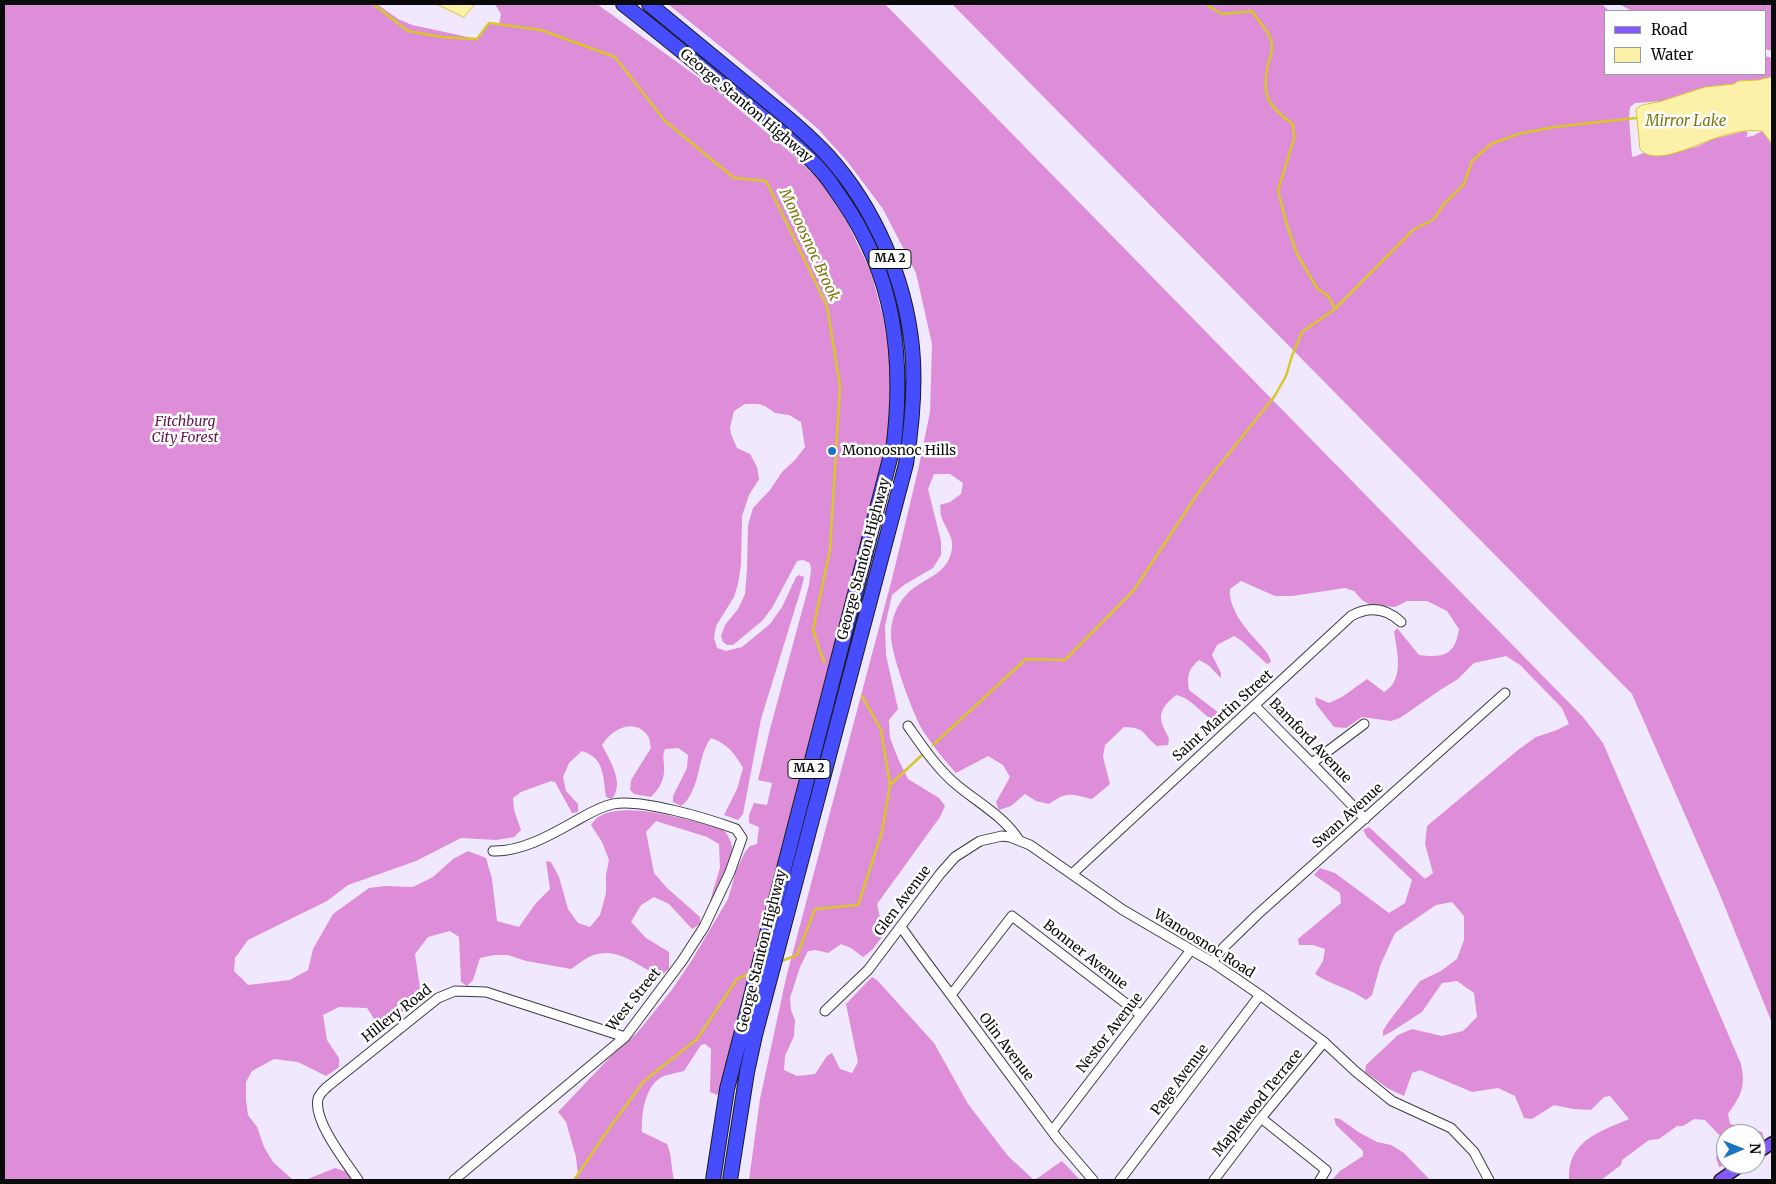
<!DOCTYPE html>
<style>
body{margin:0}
#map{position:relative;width:1776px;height:1184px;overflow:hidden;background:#efe8ff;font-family:Merriweather,serif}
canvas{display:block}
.frame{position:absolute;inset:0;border:5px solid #0a0a0a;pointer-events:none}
.legend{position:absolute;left:1604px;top:10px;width:162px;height:65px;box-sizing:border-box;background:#fff;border:1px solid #9d9d9d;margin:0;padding:6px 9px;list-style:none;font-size:15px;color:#0a0a0a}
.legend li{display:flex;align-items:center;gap:10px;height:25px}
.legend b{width:25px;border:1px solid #9d9d9d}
.north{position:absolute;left:1716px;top:1124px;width:50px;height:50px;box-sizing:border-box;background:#fff;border:1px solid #9d9d9d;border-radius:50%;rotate:89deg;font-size:14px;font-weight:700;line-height:20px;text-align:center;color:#0a0a0a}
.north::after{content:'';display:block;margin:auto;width:18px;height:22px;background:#1975c4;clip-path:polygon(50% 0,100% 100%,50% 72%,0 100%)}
</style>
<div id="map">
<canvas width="1776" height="1184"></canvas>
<div class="frame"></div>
<ul class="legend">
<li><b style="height:6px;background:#8458ff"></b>Road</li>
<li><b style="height:14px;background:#fbf1a8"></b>Water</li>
</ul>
<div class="north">N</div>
</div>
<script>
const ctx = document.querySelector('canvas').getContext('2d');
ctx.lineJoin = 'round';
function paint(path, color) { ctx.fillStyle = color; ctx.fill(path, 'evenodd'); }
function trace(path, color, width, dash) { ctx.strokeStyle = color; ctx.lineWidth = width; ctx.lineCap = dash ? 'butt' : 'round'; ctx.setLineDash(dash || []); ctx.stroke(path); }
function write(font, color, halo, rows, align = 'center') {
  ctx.font = font + ' Merriweather,serif'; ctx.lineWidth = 5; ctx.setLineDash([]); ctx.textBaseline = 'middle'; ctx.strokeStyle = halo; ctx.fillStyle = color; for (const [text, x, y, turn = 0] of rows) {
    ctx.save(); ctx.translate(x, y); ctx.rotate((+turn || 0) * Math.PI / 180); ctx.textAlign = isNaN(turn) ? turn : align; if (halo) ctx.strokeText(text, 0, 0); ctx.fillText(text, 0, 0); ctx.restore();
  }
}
paint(new Path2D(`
 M 4,4 L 377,4 L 398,19 L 412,25 L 477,39 L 489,23 L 499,24 L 501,14 L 495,4 L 597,4 L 717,91 L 791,153 L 820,181 L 847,222 L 871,272 L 883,317 L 892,366 L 892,409 L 881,478 L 849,591 L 777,872 L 740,1006 L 720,1089 L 717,1095 L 710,1092 L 711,1049 L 705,1044 L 701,1045 L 684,1071 C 677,1073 670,1074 664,1076 C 645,1084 641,1114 642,1132 L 667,1144 C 672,1155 671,1168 674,1180 L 572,1180 L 578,1175 L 576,1157 L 566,1122 L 558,1112 L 615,1052 L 637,1033 L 671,991 L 692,960 L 728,899 L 736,871 L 745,852 L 750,846 L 757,844 L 759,827 L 749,823 L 749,815 L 754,803 L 767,805 L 772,783 L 758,780 L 770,729 L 809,585 L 811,570 L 810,563 L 803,560 L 797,561 L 772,608 L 762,621 L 733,645 L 727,645 L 723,642 L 721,636 L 725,625 L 738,609 L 745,594 L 747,570 L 748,525 L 753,508 L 770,490 L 782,472 L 795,460 L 805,447 L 801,422 L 789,415 L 775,413 L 765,406 L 758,404 L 745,404 L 734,411 L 730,427 L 731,434 L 737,448 L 750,454 L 757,467 L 759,479 L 749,495 L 742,516 L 741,564 L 738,584 L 734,597 L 716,626 L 714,638 L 717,648 L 726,651 L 742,647 L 770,624 L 782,607 L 796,577 L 799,575 L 804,577 L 802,586 L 761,719 L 743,814 L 738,820 L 724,815 L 737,789 L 743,768 C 734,752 727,744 711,738 C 698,755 701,779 689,797 C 687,801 684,804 681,806 L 673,802 L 673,796 L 687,768 L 688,755 L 678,748 L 665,749 C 662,756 664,760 664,766 C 665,779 660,788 651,797 L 634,794 L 630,790 L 631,780 L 651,748 C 650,745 650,739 648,736 C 634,717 612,729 602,745 C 610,761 625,783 612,799 L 606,797 C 603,777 605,758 582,751 L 569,763 L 563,777 L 566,791 L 578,804 L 578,812 L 572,813 L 555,782 L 551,781 L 521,792 L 513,798 L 514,810 L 521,830 L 514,837 L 496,840 L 461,838 L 416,861 L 348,885 L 327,901 L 248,940 L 235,958 L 234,971 L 248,985 L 290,980 L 308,970 L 313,949 L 333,914 L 369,888 L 385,886 L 413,887 L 433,877 L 453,859 L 468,851 L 486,858 L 492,879 L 497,921 L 519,927 L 536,903 L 550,889 L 546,861 L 551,862 L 559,877 L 568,909 L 578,923 L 590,927 L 600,915 L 606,893 L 606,875 L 609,860 L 602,842 L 591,825 C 609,793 694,822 723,829 C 727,834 731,840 732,847 C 732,861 720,888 714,901 L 710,901 L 720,868 L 719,844 L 707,837 L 656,821 L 646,832 L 654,873 L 667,888 L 700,917 L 700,924 L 692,929 L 669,904 L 654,897 L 641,905 L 631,922 L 646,938 L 669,952 L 669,969 L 660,976 C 637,966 617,945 591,956 C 584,959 577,965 571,969 L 526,961 L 508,955 L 494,955 L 480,958 L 473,980 L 467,986 L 461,982 L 459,937 L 450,931 L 428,937 L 415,954 L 420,988 L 417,1003 L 382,1024 L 376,1022 L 367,1008 L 339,1007 L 323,1015 L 327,1040 L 339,1058 L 339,1067 L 326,1076 L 298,1062 L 274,1059 L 252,1071 L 246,1082 L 246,1100 L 248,1115 L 257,1127 L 264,1147 L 273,1162 L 292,1179 L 308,1179 L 335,1168 L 347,1172 L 352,1180 L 4,1180 Z
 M 668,4 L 885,4 L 1583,717 L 1603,743 L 1741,1064 C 1746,1088 1741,1095 1728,1114 L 1730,1124 L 1762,1132 L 1764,1139 L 1756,1145 L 1756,1134 L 1726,1134 L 1726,1164 L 1727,1164 L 1719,1167 L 1716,1158 L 1722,1138 L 1705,1120 L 1694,1119 L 1683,1126 L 1677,1126 L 1659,1139 L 1649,1140 L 1622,1160 L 1621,1165 L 1601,1180 L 1569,1180 C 1567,1141 1599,1132 1629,1119 L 1610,1096 L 1604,1097 L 1591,1110 L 1573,1109 L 1554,1105 L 1532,1119 L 1524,1118 L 1515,1096 L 1498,1088 L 1472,1092 L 1420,1070 L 1412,1073 L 1404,1096 L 1389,1089 L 1365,1072 L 1366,1065 L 1398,1035 L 1412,1029 L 1442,1036 L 1463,1031 L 1477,1017 L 1474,993 L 1457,981 L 1442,983 L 1422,1012 L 1391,1032 L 1383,1036 L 1383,1031 L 1387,1024 L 1420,981 L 1441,971 L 1457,959 L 1464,940 L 1464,916 L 1452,902 L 1436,905 L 1395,933 L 1380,966 L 1372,995 L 1366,1000 C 1350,988 1331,985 1315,974 L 1323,961 L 1325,949 L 1313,945 L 1299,945 L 1298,939 L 1341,903 L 1340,893 L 1314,875 L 1320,868 L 1335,873 L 1389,913 L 1405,903 L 1412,880 L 1367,837 L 1363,830 L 1369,827 L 1425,879 L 1433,873 L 1425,844 L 1427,826 L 1518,750 L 1536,737 L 1557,730 L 1569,724 L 1562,708 L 1520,665 L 1506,656 L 1474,663 L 1458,679 L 1440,690 L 1400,718 L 1391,721 L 1362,717 L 1346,728 L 1334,727 L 1316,704 L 1315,697 L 1329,703 L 1342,697 L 1367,679 L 1384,692 C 1405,680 1397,651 1394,632 L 1397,628 L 1419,655 C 1444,658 1455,655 1459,629 L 1447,611 L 1427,601 L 1407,601 L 1395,607 L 1370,605 L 1362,600 L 1354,591 L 1345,588 L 1292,596 L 1275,596 L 1241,581 L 1230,589 C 1228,607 1244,627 1256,640 C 1262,647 1269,653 1271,662 L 1267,664 L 1242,641 L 1234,636 L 1217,645 L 1212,655 L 1221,673 L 1221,678 L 1208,665 L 1199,660 C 1188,670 1187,675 1189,690 L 1223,716 L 1223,722 C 1202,720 1196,699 1176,695 C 1158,710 1157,717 1169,738 L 1168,745 L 1157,746 C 1141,734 1148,728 1124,727 L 1105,745 L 1103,757 L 1110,784 L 1092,799 C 1071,794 1067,791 1049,804 L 1036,801 L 1025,794 L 1011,806 L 999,810 L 996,802 L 1010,777 L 1003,765 L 988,756 L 956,773 C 944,760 933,746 923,731 C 913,714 892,657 891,637 C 890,622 896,606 906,595 C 921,578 949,576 952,548 C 954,537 944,526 941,516 C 940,512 941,508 940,505 L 950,502 L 961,494 L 963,483 L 950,474 L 934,474 L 928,489 L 941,541 L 941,555 L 933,568 L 904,585 L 892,595 L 885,626 L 886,655 L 898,709 L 889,720 L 890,738 L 899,761 L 908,779 L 939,798 L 945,806 L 940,817 L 877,904 L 880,918 L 889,928 L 872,950 L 863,957 L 851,948 L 841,944 L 828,953 L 816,950 L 808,951 L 800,967 L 790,998 L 791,1010 L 795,1020 L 794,1036 L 785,1056 L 784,1070 L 797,1076 L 815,1074 L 827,1056 L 832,1053 L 840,1069 L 852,1073 L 858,1062 L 846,1004 L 872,977 L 877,980 L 934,1043 L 968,1104 L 1008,1156 L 1034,1180 C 1045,1174 1052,1167 1062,1161 L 1080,1180 L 749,1180 L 760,1099 L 786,978 L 893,575 L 919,466 L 930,412 L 932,344 L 916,273 L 883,209 L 847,161 L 818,129 L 757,76 Z
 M 952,4 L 1602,4 L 1609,11 L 1605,11 L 1605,74 L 1765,74 L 1765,56 L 1772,58 L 1772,77 L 1758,80 L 1738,81 L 1734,84 L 1705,87 L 1662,101 L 1635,103 L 1630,107 L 1629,118 L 1632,156 L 1634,157 L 1643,153 L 1652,156 L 1696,147 L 1713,139 L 1745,131 L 1748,133 L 1746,137 L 1753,136 L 1762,131 L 1772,144 L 1772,1023 L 1718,890 L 1632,694 Z
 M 1619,4 L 1772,4 L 1772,51 L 1765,49 L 1765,11 L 1632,11 Z
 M 1334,1118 L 1340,1119 L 1360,1133 L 1377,1142 L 1391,1145 L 1404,1153 L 1430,1180 L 1332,1180 L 1340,1171 L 1363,1156 L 1363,1151 L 1336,1125 Z`), '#de8dd9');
const water = new Path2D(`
 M 437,4 L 475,4 L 464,17 Z
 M 1772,77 L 1772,144 L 1762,131 C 1747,129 1731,133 1716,138 C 1699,143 1654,168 1640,149 L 1636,109 L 1642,105 L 1662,101 L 1705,87 L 1734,84 L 1738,81 L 1758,80 Z`);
paint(water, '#fbf1a8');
trace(water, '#d7c72a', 1);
trace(new Path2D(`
 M 373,4 L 408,31 L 441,37 L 477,39 L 489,23 L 541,30 L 615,57 L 665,121 L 734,178 L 766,181 L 827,306 L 840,386 L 830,550 L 813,630 L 824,662
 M 1205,4 L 1222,14 L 1252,11 C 1258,21 1271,33 1272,45 C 1273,51 1269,59 1268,65 C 1261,95 1268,107 1293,124 L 1294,139 L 1278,190 L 1286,222 L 1297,254 L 1317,288 L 1329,297 L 1335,309
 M 933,745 L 1026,659 L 1065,660 L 1134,590 L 1202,487 L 1274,397 L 1286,376 L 1292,356 L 1302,332 L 1335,309 L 1413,230 L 1434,219 L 1443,205 L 1464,184 L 1472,161 L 1491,144 L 1518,134 L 1554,127 L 1636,118
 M 890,785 L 923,754
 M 779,962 L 797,955 L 815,909 L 858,905 L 882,832 L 890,785 L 881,730 L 862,696
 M 574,1180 L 608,1130 L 644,1081 L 697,1039 L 737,979 L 753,972`), '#d7c72a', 2.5);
const minor = new Path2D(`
 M 1255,706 C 1292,744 1329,780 1365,819
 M 908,726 C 922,746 938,770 958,786 C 980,804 1003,816 1019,840
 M 1312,763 L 1364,724
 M 1072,874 L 1351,616 C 1369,606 1386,608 1401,622
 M 901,927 L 916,948 L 1057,1138 L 1093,1180
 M 1212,962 L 1224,947 L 1258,914 L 1505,693
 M 951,995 L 1012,916 L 1141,1015
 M 825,1011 L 868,970 L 940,874 L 955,857 L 980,841 L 1002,836 L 1010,837 L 1030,845 L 1123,910 L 1212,962 L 1260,995 L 1324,1042 L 1355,1071 L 1392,1101 L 1451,1128 L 1474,1152 L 1489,1180
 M 1261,1118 L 1326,1170 L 1320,1180
 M 1052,1131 L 1191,950
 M 358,1180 C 346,1162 313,1121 318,1099 C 319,1094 323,1091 327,1087 L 438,998 L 455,991 L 486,992 L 625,1037
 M 454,1180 L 625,1037 L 682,961 L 704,927 L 730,872 L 742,838 L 736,829 C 709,819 640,798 613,804 C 598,807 585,816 572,823 C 549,836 520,852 493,851
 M 1120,1180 L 1260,995
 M 1214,1180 L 1261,1118 L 1324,1042`);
const major = new Path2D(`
 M 1756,1154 L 1772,1143
 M 1720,1180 L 1743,1164`);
const highway = new Path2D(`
 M 623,4 C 660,33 696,63 732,92 C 763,118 796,142 823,173 C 830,181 836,191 843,201 C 894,276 904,354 894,443 L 727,1089 L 713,1180
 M 649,4 C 683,32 717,60 751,88 C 778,110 805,131 828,156 C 874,207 905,278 912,347 C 916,386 912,425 906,464 L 755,1035 L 747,1072 L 730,1180`);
trace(minor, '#3d3d3d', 11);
trace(major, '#1b1b1b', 14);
trace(highway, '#1b1b1b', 16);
trace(minor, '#fff', 9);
trace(major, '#8458ff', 11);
trace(highway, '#464dff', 14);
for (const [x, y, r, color] of [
 [832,451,5,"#1975c4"]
]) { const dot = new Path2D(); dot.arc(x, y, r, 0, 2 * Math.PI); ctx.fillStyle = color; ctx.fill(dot); trace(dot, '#fff', 2); }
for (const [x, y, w] of [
 [890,259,42],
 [809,769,42]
]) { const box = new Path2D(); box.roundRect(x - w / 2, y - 9.5, w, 19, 4); ctx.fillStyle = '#fff'; ctx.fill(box); trace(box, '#0a0a0a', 1); }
write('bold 12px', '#0a0a0a', null, [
 ["MA 2",890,259],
 ["MA 2",809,769]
]);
write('14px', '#0a0a0a', '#fff', [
 ["George Stanton Highway",746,106,40],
 ["George Stanton Highway",864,559,-75],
 ["Saint Martin Street",1223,716,-42],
 ["Bamford Avenue",1310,741,46],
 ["Swan Avenue",1348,816,-42],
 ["Glen Avenue",903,901,-53],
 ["Wanoosnoc Road",1204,944,32],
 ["George Stanton Highway",762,951,-76],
 ["Bonner Avenue",1085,955,38],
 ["West Street",634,1000,-51],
 ["Hillery Road",397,1014,-38],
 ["Nestor Avenue",1110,1033,-52],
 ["Olin Avenue",1006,1047,53],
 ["Page Avenue",1180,1080,-53],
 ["Maplewood Terrace",1258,1103,-51]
]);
write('italic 14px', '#66174e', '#fff', [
 ["Fitchburg",185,422],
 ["City Forest",185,438]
]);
write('14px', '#0a0a0a', '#fff', [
 ["Monoosnoc Hills",842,451]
], 'left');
write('italic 15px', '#7f780d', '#fff', [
 ["Mirror Lake",1686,122],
 ["Monoosnoc Brook",809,245,65]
]);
</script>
